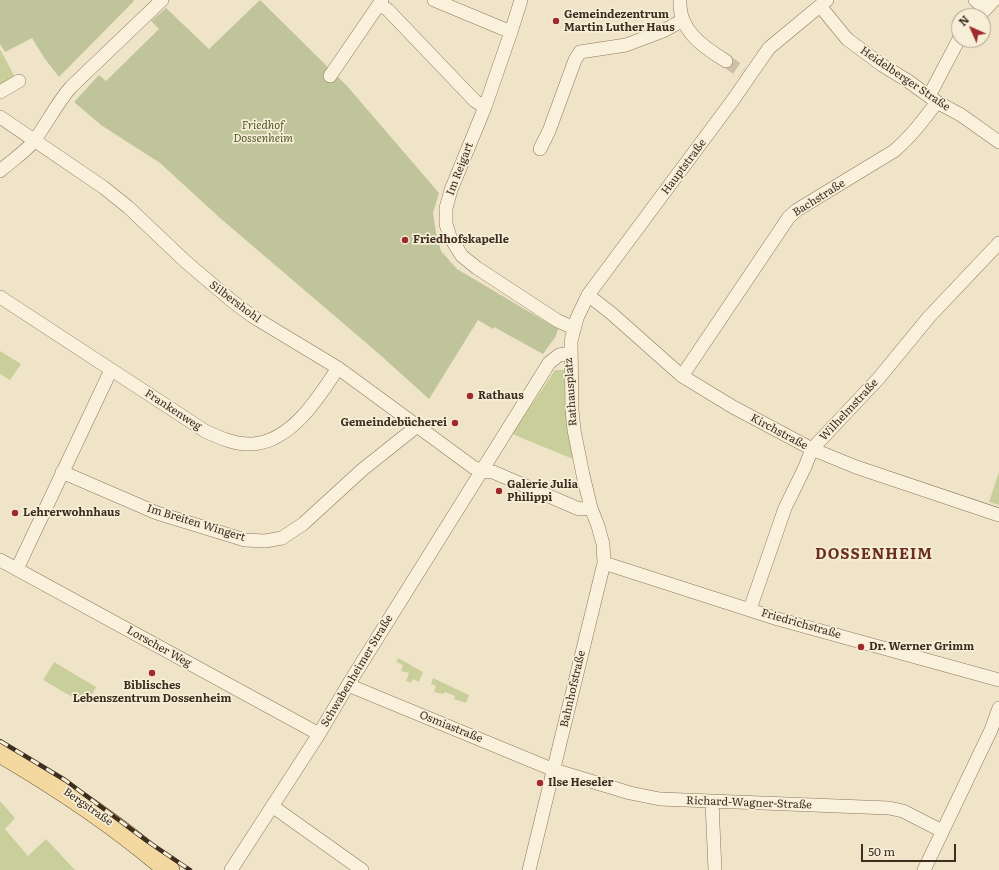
<!DOCTYPE html>
<meta charset="utf-8">
<style>
body{margin:0}
#map{position:relative;width:999px;height:870px;overflow:hidden;background:#f0e4c8;font-family:Literata,serif}
canvas{display:block}
.north{position:absolute;left:951px;top:8px;width:40px;height:40px;box-sizing:border-box;background:#f7eed8;border:1px solid #ada18e;border-radius:50%;rotate:315deg;font-size:11px;font-weight:700;line-height:16px;text-align:center;color:#3d2e20}
.north::after{content:'';display:block;margin:auto;width:14px;height:18px;background:#9e2a2b;clip-path:polygon(50% 0,100% 100%,50% 72%,0 100%)}
.scale{position:absolute;left:861px;top:844px;width:95px;height:18px;box-sizing:border-box;border:2px solid #3d2e20;border-top:0;padding-left:5px;font-size:12px;line-height:14px;white-space:nowrap;color:#3d2e20;-webkit-text-stroke:3px #f7eed8;paint-order:stroke}
</style>
<div id="map">
<canvas width="999" height="870"></canvas>
<div class="north">N</div>
<div class="scale">50 m</div>
</div>
<script>
const ctx = document.querySelector('canvas').getContext('2d');
ctx.lineJoin = 'round';
function paint(path, color) { ctx.fillStyle = color; ctx.fill(path, 'evenodd'); }
function trace(path, color, width, dash) { ctx.strokeStyle = color; ctx.lineWidth = width; ctx.lineCap = dash ? 'butt' : 'round'; ctx.setLineDash(dash || []); ctx.stroke(path); }
function write(font, color, halo, rows, align = 'center') {
  ctx.font = font + ' Literata,serif'; ctx.lineWidth = 3.5; ctx.setLineDash([]); ctx.textBaseline = 'middle'; ctx.strokeStyle = halo; ctx.fillStyle = color; for (const [text, x, y, turn = 0] of rows) {
    ctx.save(); ctx.translate(x, y); ctx.rotate((+turn || 0) * Math.PI / 180); ctx.textAlign = isNaN(turn) ? turn : align; if (halo) ctx.strokeText(text, 0, 0); ctx.fillText(text, 0, 0); ctx.restore();
  }
}
paint(new Path2D(`
 M 0,49 L 15,77 L 0,86 Z
 M 0,351 L 21,364 L 10,380 L 0,374 Z
 M 555,370 L 564,370 L 566,417 L 573,459 L 512,434 Z
 M 999,472 L 999,505 L 989,502 Z
 M 398,658 L 423,672 L 419,682 L 413,679 L 411,683 L 406,681 L 409,673 L 401,671 L 403,665 L 396,662 Z
 M 54,662 L 96,687 L 86,705 L 43,680 Z
 M 433,678 L 469,695 L 466,703 L 454,699 L 455,696 L 445,692 L 443,694 L 434,692 L 436,686 L 431,684 Z
 M 0,801 L 15,818 L 5,829 L 28,856 L 46,839 L 75,870 L 0,870 Z`), '#c9cf9b');
paint(new Path2D(`
 M 0,0 L 133,0 L 134,1 L 59,77 L 45,59 L 32,38 L 5,52 L 0,44 Z
 M 260,0 L 347,86 L 439,193 L 433,213 L 436,233 L 441,251 L 457,269 L 558,329 L 556,336 L 543,354 L 494,327 L 493,329 L 478,320 L 429,399 L 378,353 L 220,218 L 160,163 L 101,125 L 74,102 L 99,75 L 106,81 L 159,29 L 151,21 L 166,8 L 209,49 Z`), '#bfc49a');
trace(new Path2D(`
 M 726,61 L 742,72`), '#ccc0a6', 13, [13, 6]);
const street = new Path2D(`
 M 434,0 L 511,32
 M 521,0 L 511,32 L 485,107 L 451,190 L 446,208 L 446,224 L 450,237 L 462,256 L 477,268 L 558,321 L 574,328
 M 680,0 C 678,30 703,47 726,61
 M 975,0 L 985,9
 M 380,5 L 388,10 L 475,101 L 485,107
 M 820,6 L 847,39 L 882,65 L 908,81 L 937,102 L 961,115 L 999,142
 M 979,16 L 994,0
 M 330,76 L 382,0
 M 0,92 L 19,81
 M 929,96 L 959,39
 M 0,117 L 103,187 L 128,207 L 186,262 L 232,301 L 252,316 L 338,368 L 473,467 L 482,471 L 493,472 L 579,509 L 591,508
 M 540,149 L 549,131 L 575,60 L 580,52 L 626,45 L 663,31 L 683,20
 M 0,171 C 11,161 24,153 33,142 C 47,124 56,104 71,87 L 162,0
 M 588,295 L 611,313 L 682,376 L 733,407 L 812,449 L 856,467 L 999,515
 M 0,297 L 205,431 C 220,438 236,445 253,444 C 292,441 319,397 338,368
 M 682,376 L 789,217 L 797,210 L 894,151 C 911,137 924,119 937,102
 M 62,472 L 157,513 L 245,540 L 265,541 L 282,538 L 303,524 L 362,470 L 416,427
 M 0,560 L 319,734
 M 604,563 L 778,619 L 999,680
 M 17,569 L 111,370
 M 750,609 L 785,508 L 805,467 L 812,449 L 878,379 L 929,317 L 999,243
 M 348,685 L 554,770 L 630,793 L 660,799 L 889,808 L 903,811 L 942,831
 M 712,802 L 715,870
 M 272,806 L 362,870
 M 231,870 L 319,734 L 348,685 L 549,363 L 559,355 L 571,353
 M 529,870 L 604,563 L 603,544 L 598,526 L 591,508 L 583,475 L 574,430 L 572,410 L 571,341 L 577,318 L 588,295 L 733,100 L 769,48 L 827,0
 M 924,870 L 991,730 L 999,708`);
const primary = new Path2D(`
 M 0,752 C 60,787 117,825 169,870`);
trace(street, '#8d765c', 14);
trace(primary, '#5b4430', 22);
trace(street, '#faf1dc', 13);
trace(primary, '#f3d9a0', 21);
const rail = new Path2D(`
 M 0,741 L 65,780 L 147,841 L 190,870`);
trace(rail, '#3d2e20', 4.5);
trace(rail, '#f7eed8', 3, [9]);
for (const [x, y, r, color] of [
 [556,21,4,"#9e2a2b"],
 [405,240,4,"#9e2a2b"],
 [470,396,4,"#9e2a2b"],
 [455,423,4,"#9e2a2b"],
 [499,491,4,"#9e2a2b"],
 [15,513,4,"#9e2a2b"],
 [861,647,4,"#9e2a2b"],
 [152,673,4,"#9e2a2b"],
 [540,783,4,"#9e2a2b"]
]) { const dot = new Path2D(); dot.arc(x, y, r, 0, 2 * Math.PI); ctx.fillStyle = color; ctx.fill(dot); trace(dot, '#f7eed8', 1.5); }
write('bold 11px', '#3d2e20', '#f7eed8', [
 ["Gemeindezentrum",564,15],
 ["Martin Luther Haus",564,28],
 ["Friedhofskapelle",413,240],
 ["Rathaus",478,396],
 ["Gemeindebücherei",447,423,"right"],
 ["Galerie Julia",507,485],
 ["Philippi",507,498],
 ["Lehrerwohnhaus",23,513],
 ["Dr. Werner Grimm",869,647],
 ["Biblisches",152,686,"center"],
 ["Lebenszentrum Dossenheim",152,699,"center"],
 ["Ilse Heseler",548,783]
], 'left');
write('11px', '#3d2e20', '#f7eed8', [
 ["Heidelberger Straße",905,79,34],
 ["Hauptstraße",684,167,-53],
 ["Im Reigart",460,169,-69],
 ["Bachstraße",819,198,-32],
 ["Silbershohl",235,302,37],
 ["Rathausplatz",571,392,-94],
 ["Frankenweg",173,410,33],
 ["Wilhelmstraße",849,410,-47],
 ["Kirchstraße",779,432,28],
 ["Im Breiten Wingert",196,523,17],
 ["Friedrichstraße",801,624,16],
 ["Lorscher Weg",159,647,29],
 ["Schwabenheimer Straße",357,671,-59],
 ["Bahnhofstraße",573,689,-77],
 ["Osmiastraße",451,727,22],
 ["Richard-Wagner-Straße",749,803,2],
 ["Bergstraße",88,807,35]
]);
write('italic 11px', '#4d5a26', '#f7eed8', [
 ["Friedhof",263,126],
 ["Dossenheim",263,139]
]);
ctx.letterSpacing = '1px';
write('bold 15px', '#6b2e1e', '#f7eed8', [
 ["DOSSENHEIM",874,555]
]);
ctx.letterSpacing = '0px';
</script>
